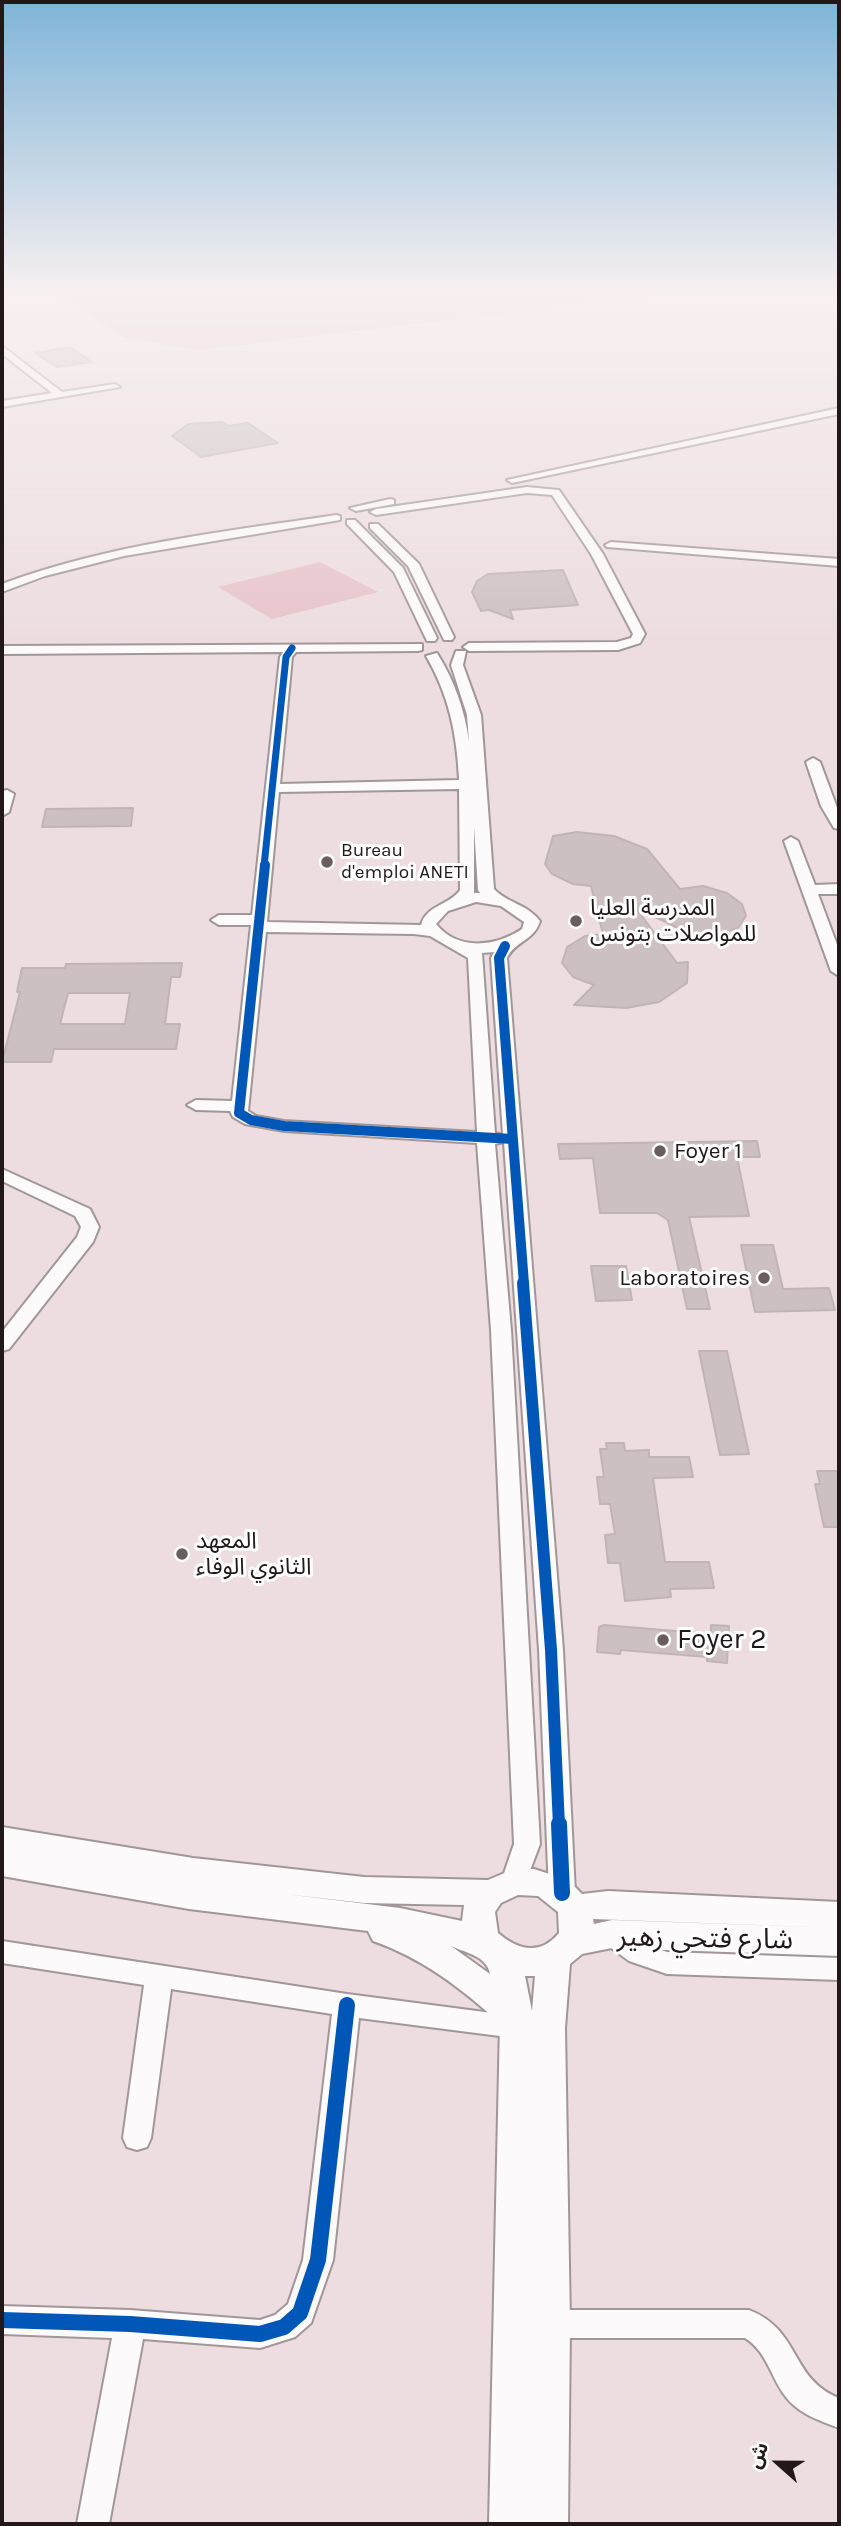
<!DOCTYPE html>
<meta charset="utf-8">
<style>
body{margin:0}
#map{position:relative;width:841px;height:2526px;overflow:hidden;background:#eddde0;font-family:Karla,"Noto Sans Arabic",sans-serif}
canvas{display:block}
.frame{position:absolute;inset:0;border:4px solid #22181a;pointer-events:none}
.north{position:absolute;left:743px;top:2428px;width:70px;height:70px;-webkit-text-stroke:5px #fff;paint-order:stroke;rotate:291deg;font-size:19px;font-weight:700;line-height:28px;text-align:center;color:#22181a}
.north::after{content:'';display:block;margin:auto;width:24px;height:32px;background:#22181a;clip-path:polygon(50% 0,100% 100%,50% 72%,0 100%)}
</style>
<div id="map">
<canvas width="841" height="2526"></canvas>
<div class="frame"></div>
<div class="north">ش</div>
</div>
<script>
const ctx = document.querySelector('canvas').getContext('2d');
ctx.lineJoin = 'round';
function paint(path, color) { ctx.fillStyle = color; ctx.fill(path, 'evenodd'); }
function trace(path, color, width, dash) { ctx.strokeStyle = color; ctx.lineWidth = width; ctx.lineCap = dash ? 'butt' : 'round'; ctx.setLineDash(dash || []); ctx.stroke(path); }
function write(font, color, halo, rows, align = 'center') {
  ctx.font = font + ' Karla,"Noto Sans Arabic",sans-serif'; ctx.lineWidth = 6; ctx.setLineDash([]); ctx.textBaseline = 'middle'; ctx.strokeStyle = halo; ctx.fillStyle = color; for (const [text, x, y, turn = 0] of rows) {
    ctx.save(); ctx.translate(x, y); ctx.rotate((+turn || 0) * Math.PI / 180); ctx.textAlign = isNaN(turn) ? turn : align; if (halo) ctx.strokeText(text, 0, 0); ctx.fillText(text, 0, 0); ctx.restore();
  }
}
paint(new Path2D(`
 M 53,293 L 673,293 L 199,350 L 126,338 Z
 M 320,562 L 378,592 L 272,619 L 218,587 Z`), '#e6c3ca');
const building = new Path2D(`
 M 70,347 L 92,362 L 57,367 L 35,353 Z
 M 222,422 L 229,426 L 248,423 L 278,443 L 201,457 L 172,436 L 188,424 Z
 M 563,570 L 578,605 L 510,610 L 513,619 L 489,610 L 481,611 L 472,592 L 477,581 L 488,574 Z
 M 133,808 L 131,826 L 42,827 L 46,809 Z
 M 577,832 L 614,836 L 647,849 L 680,889 L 703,886 L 727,893 L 742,904 L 746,916 L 738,928 L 719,934 L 690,934 L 635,907 L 677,963 L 688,962 L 687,983 L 659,1002 L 626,1008 L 574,1005 L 594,985 L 573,977 L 562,963 L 567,947 L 585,936 L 603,934 L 591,886 L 573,884 L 552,874 L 545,864 L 553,836 Z
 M 182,963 L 180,977 L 171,977 L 165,1024 L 180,1024 L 176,1049 L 54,1049 L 51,1062 L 2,1062 L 20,992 L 17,992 L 22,968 L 65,968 L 66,964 ZM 68,993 L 130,993 L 125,1024 L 60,1024 Z
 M 757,1141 L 760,1157 L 737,1157 L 749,1216 L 689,1217 L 710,1309 L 687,1309 L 668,1220 L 657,1213 L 600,1213 L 593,1158 L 560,1159 L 558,1144 Z
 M 741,1245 L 773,1245 L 783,1289 L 829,1288 L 835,1310 L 755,1312 Z
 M 591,1266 L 626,1266 L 632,1300 L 596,1301 Z
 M 699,1351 L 727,1351 L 749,1454 L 720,1455 Z
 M 606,1443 L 624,1443 L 625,1451 L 649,1450 L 649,1457 L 689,1457 L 693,1477 L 653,1478 L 665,1562 L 709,1562 L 714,1588 L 670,1589 L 671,1597 L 625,1601 L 620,1563 L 608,1563 L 605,1535 L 615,1534 L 610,1504 L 600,1504 L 597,1477 L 604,1477 L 600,1449 L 607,1449 Z
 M 817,1471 L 839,1471 L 839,1527 L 824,1527 L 815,1484 L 820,1484 Z
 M 604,1625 L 711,1634 L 711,1625 L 729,1626 L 727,1663 L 707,1661 L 707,1657 L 621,1650 L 620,1654 L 597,1652 L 599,1627 Z`);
paint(building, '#cdc0c2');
trace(building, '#c0b4b6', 2);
const minor = new Path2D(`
 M 2,346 L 62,392 L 115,384 L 120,387 L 2,407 L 2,401 L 52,393 L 2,354 Z
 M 839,408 L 839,414 L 512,483 L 507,480 Z
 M 527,487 L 559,490 L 603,554 L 645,634 L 640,643 L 618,650 L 469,651 L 463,647 L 469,643 L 617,642 L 631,638 L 633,634 L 591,554 L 552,495 L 527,493 L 376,515 L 370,512 L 376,509 Z
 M 390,499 L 394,500 L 394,504 L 356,511 L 350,508 Z
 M 336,515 L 340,516 L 340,520 L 124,556 L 45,576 L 2,592 L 2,584 C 110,544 223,532 336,515 Z
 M 347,520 L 355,520 L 403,568 L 437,638 L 435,641 L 427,641 L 394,572 L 347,524 Z
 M 370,524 L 378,524 L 419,564 L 454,637 L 452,640 L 444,640 L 408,566 L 370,528 Z
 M 611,542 L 839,559 L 839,566 L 607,547 L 605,545 Z
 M 422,644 L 422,650 L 418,651 L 296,652 L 292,657 L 280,784 L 459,780 C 457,735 449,695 426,656 L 437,653 C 454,680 465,710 469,742 L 467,715 L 451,665 L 456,651 L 466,651 L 463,665 L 481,715 L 494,889 C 507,903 527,904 540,921 C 534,941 515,941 507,958 L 563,1650 L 575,1893 L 571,1900 L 562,1903 L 553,1900 L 549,1893 L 539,1650 L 504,1142 L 495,1144 L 511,1330 L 540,1844 L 523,1889 L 514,1892 L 505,1889 L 501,1882 L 514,1844 L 491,1330 L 477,1143 L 284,1131 L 245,1124 L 233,1117 L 230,1111 L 196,1110 L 187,1105 L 196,1100 L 232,1101 L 251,925 L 219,925 L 211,920 L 219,915 L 252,915 L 280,657 L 283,652 L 2,654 L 2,646 ZM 459,789 L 460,890 C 450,905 426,905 421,925 L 267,922 L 279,792 ZM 474,827 L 478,890 L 480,893 L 474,893 ZM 476,902 L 501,906 L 524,922 L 522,929 C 495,947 458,951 436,924 L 448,911 ZM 266,932 L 414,934 L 430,936 L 468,958 L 477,1132 L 284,1121 L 256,1116 L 248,1111 ZM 494,952 L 491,958 L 503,1135 L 495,1133 L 482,953 Z
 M 813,758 L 820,762 L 839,813 L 839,829 L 834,828 L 821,806 L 806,762 Z
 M 7,790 L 14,794 L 9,812 L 2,816 L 2,791 Z
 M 791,837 L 798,841 L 815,885 L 839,884 L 839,894 L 818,894 L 839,950 L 839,976 L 831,971 L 784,841 Z
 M 2,1169 L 90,1209 L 99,1227 L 93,1242 L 9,1349 L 2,1351 L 2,1332 L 77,1237 L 81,1227 L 75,1216 L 2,1181 Z
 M 612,1923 L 647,1945 L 667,1952 L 839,1958 L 839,1980 L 667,1974 L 629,1961 L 603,1942 L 599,1934 L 603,1926 Z
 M 2,1941 L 347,1994 L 523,2017 L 533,2020 L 537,2028 L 533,2036 L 523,2039 L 359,2018 L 333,2260 L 311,2323 L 295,2337 L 260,2348 L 143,2339 L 109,2524 L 77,2524 L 112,2338 L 2,2334 L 2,2306 L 130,2310 L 260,2320 L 275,2315 L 288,2304 L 303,2260 L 332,2014 L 171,1989 L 151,2138 L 147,2147 L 137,2150 L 127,2147 L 123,2138 L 144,1985 L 2,1963 Z
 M 551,2310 L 749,2310 C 801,2330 790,2379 839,2398 L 839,2428 C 818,2420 796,2413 783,2393 C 770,2374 766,2351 745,2338 L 551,2338 L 540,2334 L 536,2324 L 540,2314 Z`);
const tertiary = new Path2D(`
 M 2,1827 L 193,1858 L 364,1877 L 488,1880 L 514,1869 L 534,1869 L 568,1880 L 582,1894 L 608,1891 L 839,1902 L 839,1928 L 593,1919 L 594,1924 L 612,1920 L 839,1928 L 839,1956 L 612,1948 L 582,1954 L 570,1964 L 565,2028 L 570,2324 L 568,2524 L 489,2524 L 500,2023 C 461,1988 422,1958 373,1941 L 368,1931 L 189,1909 L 2,1876 ZM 285,1894 L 364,1903 L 464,1905 L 462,1921 L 400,1908 ZM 518,1895 L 538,1896 L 558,1912 L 559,1933 C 540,1956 518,1950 498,1933 L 495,1912 L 501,1903 ZM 451,1946 C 466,1953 487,1956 490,1974 ZM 525,1976 L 535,1976 L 532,2011 Z`);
trace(minor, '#a19698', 4);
trace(tertiary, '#a19698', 4);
paint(minor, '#fcfafa');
paint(tertiary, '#fcfafa');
trace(new Path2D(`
 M 264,866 L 286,657 L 292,648`), '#0057b8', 7);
trace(new Path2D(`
 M 265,865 L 239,1113 L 251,1120 L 284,1126 L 513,1139
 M 505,946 L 499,958 L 524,1284`), '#0057b8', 10);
trace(new Path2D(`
 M 523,1283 L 551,1650 L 559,1826`), '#0057b8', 12);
trace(new Path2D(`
 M 559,1824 L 562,1893
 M 2,2320 L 130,2324 L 260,2334 L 284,2327 L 300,2313 L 318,2260 L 347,2005`), '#0057b8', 16);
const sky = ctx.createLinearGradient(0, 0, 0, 647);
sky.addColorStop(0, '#7fb4d8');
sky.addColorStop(0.45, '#f7f0f1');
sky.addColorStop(1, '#f7f0f100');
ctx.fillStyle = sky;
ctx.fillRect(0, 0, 841, 647);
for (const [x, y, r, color] of [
 [327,862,7,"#695d5f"],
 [576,921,7,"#695d5f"],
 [660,1151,7,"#695d5f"],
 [764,1278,7,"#695d5f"],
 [182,1554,7,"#695d5f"],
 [663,1640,7,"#695d5f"]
]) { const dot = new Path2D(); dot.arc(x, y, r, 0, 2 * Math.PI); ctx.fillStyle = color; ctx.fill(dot); trace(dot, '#fff', 2.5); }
write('19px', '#22181a', '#fff', [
 ["Bureau",341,851],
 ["d'emploi ANETI",341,873]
], 'left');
write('23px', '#22181a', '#fff', [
 ["المدرسة العليا",590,908],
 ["للمواصلات بتونس",590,934],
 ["Foyer 1",674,1151],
 ["Laboratoires",750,1278,"right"],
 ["المعهد",196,1541],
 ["الثانوي الوفاء",196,1567]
], 'left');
write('28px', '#22181a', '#fff', [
 ["Foyer 2",677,1640]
], 'left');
write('28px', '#22181a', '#fff', [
 ["شارع فتحي زهير",705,1939,1]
]);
</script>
